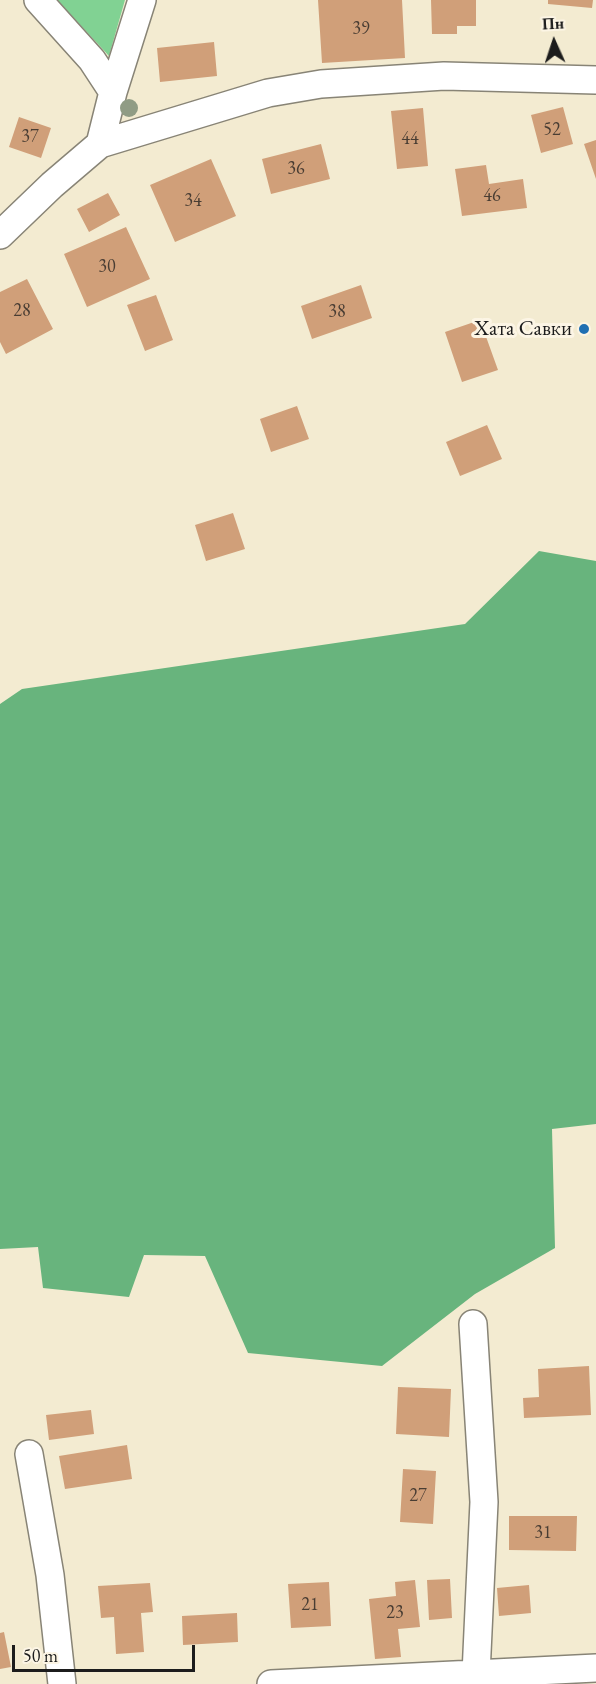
<!DOCTYPE html>
<meta charset="utf-8">
<style>
body{margin:0}
#map{position:relative;width:596px;height:1684px;overflow:hidden;background:#f3ebd1;font-family:"EB Garamond",serif}
canvas{display:block}
.north{position:absolute;left:524px;top:12px;width:60px;height:60px;-webkit-text-stroke:4px #fcf5e5;paint-order:stroke;rotate:357deg;font-size:16px;font-weight:700;line-height:24px;text-align:center;color:#1c1c1c}
.north::after{content:'';display:block;margin:auto;width:21px;height:27px;background:#1c1c1c;clip-path:polygon(50% 0,100% 100%,50% 72%,0 100%)}
.scale{position:absolute;left:12px;top:1645px;width:183px;height:27px;box-sizing:border-box;border:3px solid #1c1c1c;border-top:0;padding-left:8px;font-size:18px;line-height:21px;white-space:nowrap;color:#1c1c1c;-webkit-text-stroke:4px #fcf5e5;paint-order:stroke}
</style>
<div id="map">
<canvas width="596" height="1684"></canvas>
<div class="north">Пн</div>
<div class="scale">50 m</div>
</div>
<script>
const ctx = document.querySelector('canvas').getContext('2d');
ctx.lineJoin = 'round';
function paint(path, color) { ctx.fillStyle = color; ctx.fill(path, 'evenodd'); }
function trace(path, color, width, dash) { ctx.strokeStyle = color; ctx.lineWidth = width; ctx.lineCap = dash ? 'butt' : 'round'; ctx.setLineDash(dash || []); ctx.stroke(path); }
function write(font, color, halo, rows, align = 'center') {
  ctx.font = font + ' "EB Garamond",serif'; ctx.lineWidth = 6; ctx.setLineDash([]); ctx.textBaseline = 'middle'; ctx.strokeStyle = halo; ctx.fillStyle = color; for (const [text, x, y, turn = 0] of rows) {
    ctx.save(); ctx.translate(x, y); ctx.rotate((+turn || 0) * Math.PI / 180); ctx.textAlign = isNaN(turn) ? turn : align; if (halo) ctx.strokeText(text, 0, 0); ctx.fillText(text, 0, 0); ctx.restore();
  }
}
paint(new Path2D(`
 M 57,0 L 125,0 L 109,56 Z`), '#81d293');
paint(new Path2D(`
 M 539,551 L 596,561 L 596,1124 L 552,1129 L 555,1248 L 475,1294 L 382,1366 L 248,1353 L 205,1256 L 144,1255 L 129,1297 L 43,1288 L 38,1247 L 0,1249 L 0,704 L 22,689 L 465,624 Z`), '#68b47d');
paint(new Path2D(`
 M 318,0 L 402,0 L 405,58 L 322,63 Z
 M 431,0 L 476,0 L 476,26 L 457,26 L 457,34 L 432,34 Z
 M 548,0 L 593,0 L 592,8 L 548,4 Z
 M 214,42 L 217,76 L 160,82 L 157,48 Z
 M 563,107 L 573,144 L 541,153 L 531,115 Z
 M 423,108 L 428,166 L 397,169 L 391,111 Z
 M 19,117 L 51,128 L 41,158 L 9,147 Z
 M 596,140 L 596,179 L 584,144 Z
 M 321,144 L 330,179 L 271,194 L 262,159 Z
 M 211,159 L 236,216 L 175,242 L 150,185 Z
 M 486,165 L 489,184 L 523,179 L 527,208 L 462,216 L 455,169 Z
 M 108,193 L 120,215 L 89,232 L 77,209 Z
 M 126,227 L 150,279 L 87,307 L 64,254 Z
 M 27,279 L 53,329 L 6,354 L 0,342 L 0,292 Z
 M 361,285 L 372,318 L 312,339 L 301,306 Z
 M 156,295 L 173,340 L 145,351 L 127,305 Z
 M 480,320 L 498,370 L 462,382 L 445,332 Z
 M 297,406 L 309,439 L 271,452 L 260,419 Z
 M 487,425 L 502,459 L 460,476 L 446,442 Z
 M 233,513 L 245,549 L 206,561 L 195,525 Z
 M 589,1366 L 591,1415 L 524,1418 L 523,1398 L 539,1397 L 538,1369 Z
 M 398,1387 L 451,1389 L 449,1437 L 396,1434 Z
 M 91,1410 L 94,1434 L 49,1440 L 46,1415 Z
 M 127,1445 L 132,1479 L 65,1489 L 59,1456 Z
 M 403,1469 L 436,1471 L 433,1524 L 400,1522 Z
 M 509,1516 L 577,1516 L 576,1551 L 509,1550 Z
 M 450,1579 L 452,1618 L 429,1620 L 427,1580 Z
 M 415,1580 L 420,1627 L 398,1629 L 401,1657 L 375,1659 L 369,1599 L 396,1596 L 395,1582 Z
 M 329,1582 L 331,1626 L 291,1628 L 288,1584 Z
 M 150,1583 L 153,1612 L 141,1613 L 144,1652 L 116,1654 L 114,1617 L 101,1618 L 98,1586 Z
 M 529,1585 L 531,1613 L 499,1616 L 497,1588 Z
 M 237,1613 L 238,1642 L 183,1645 L 182,1616 Z
 M 4,1632 L 11,1667 L 0,1669 L 0,1633 Z`), '#d09f79');
const minor = new Path2D(`
 M 38,0 L 92,60 L 113,92
 M 100,144 L 113,92 L 142,0
 M 0,235 L 52,185 L 100,144 L 268,93 L 321,84 L 444,76 L 596,80
 M 473,1324 L 484,1502 L 476,1674
 M 29,1454 L 50,1575 L 62,1684
 M 271,1684 L 596,1668`);
trace(minor, '#888476', 30);
trace(minor, '#fff', 27);
ctx.fillStyle = '#909c85';
for (const [x, y] of [
 [129,108]
]) { ctx.beginPath(); ctx.arc(x, y, 9, 0, 2 * Math.PI); ctx.fill(); }
for (const [x, y, r, color] of [
 [584,329,6,"#1f6fb2"]
]) { const dot = new Path2D(); dot.arc(x, y, r, 0, 2 * Math.PI); ctx.fillStyle = color; ctx.fill(dot); trace(dot, '#fcf5e5', 2); }
write('18px', '#493d33', null, [
 ["39",361,29],
 ["52",552,130],
 ["37",30,137],
 ["44",410,139],
 ["36",296,169],
 ["46",492,196],
 ["34",193,201],
 ["30",107,267],
 ["28",22,311],
 ["38",337,312],
 ["27",418,1496],
 ["31",543,1533],
 ["21",310,1605],
 ["23",395,1613]
]);
write('21px', '#1c1c1c', '#fcf5e5', [
 ["Хата Савки",572,329]
], 'right');
</script>
